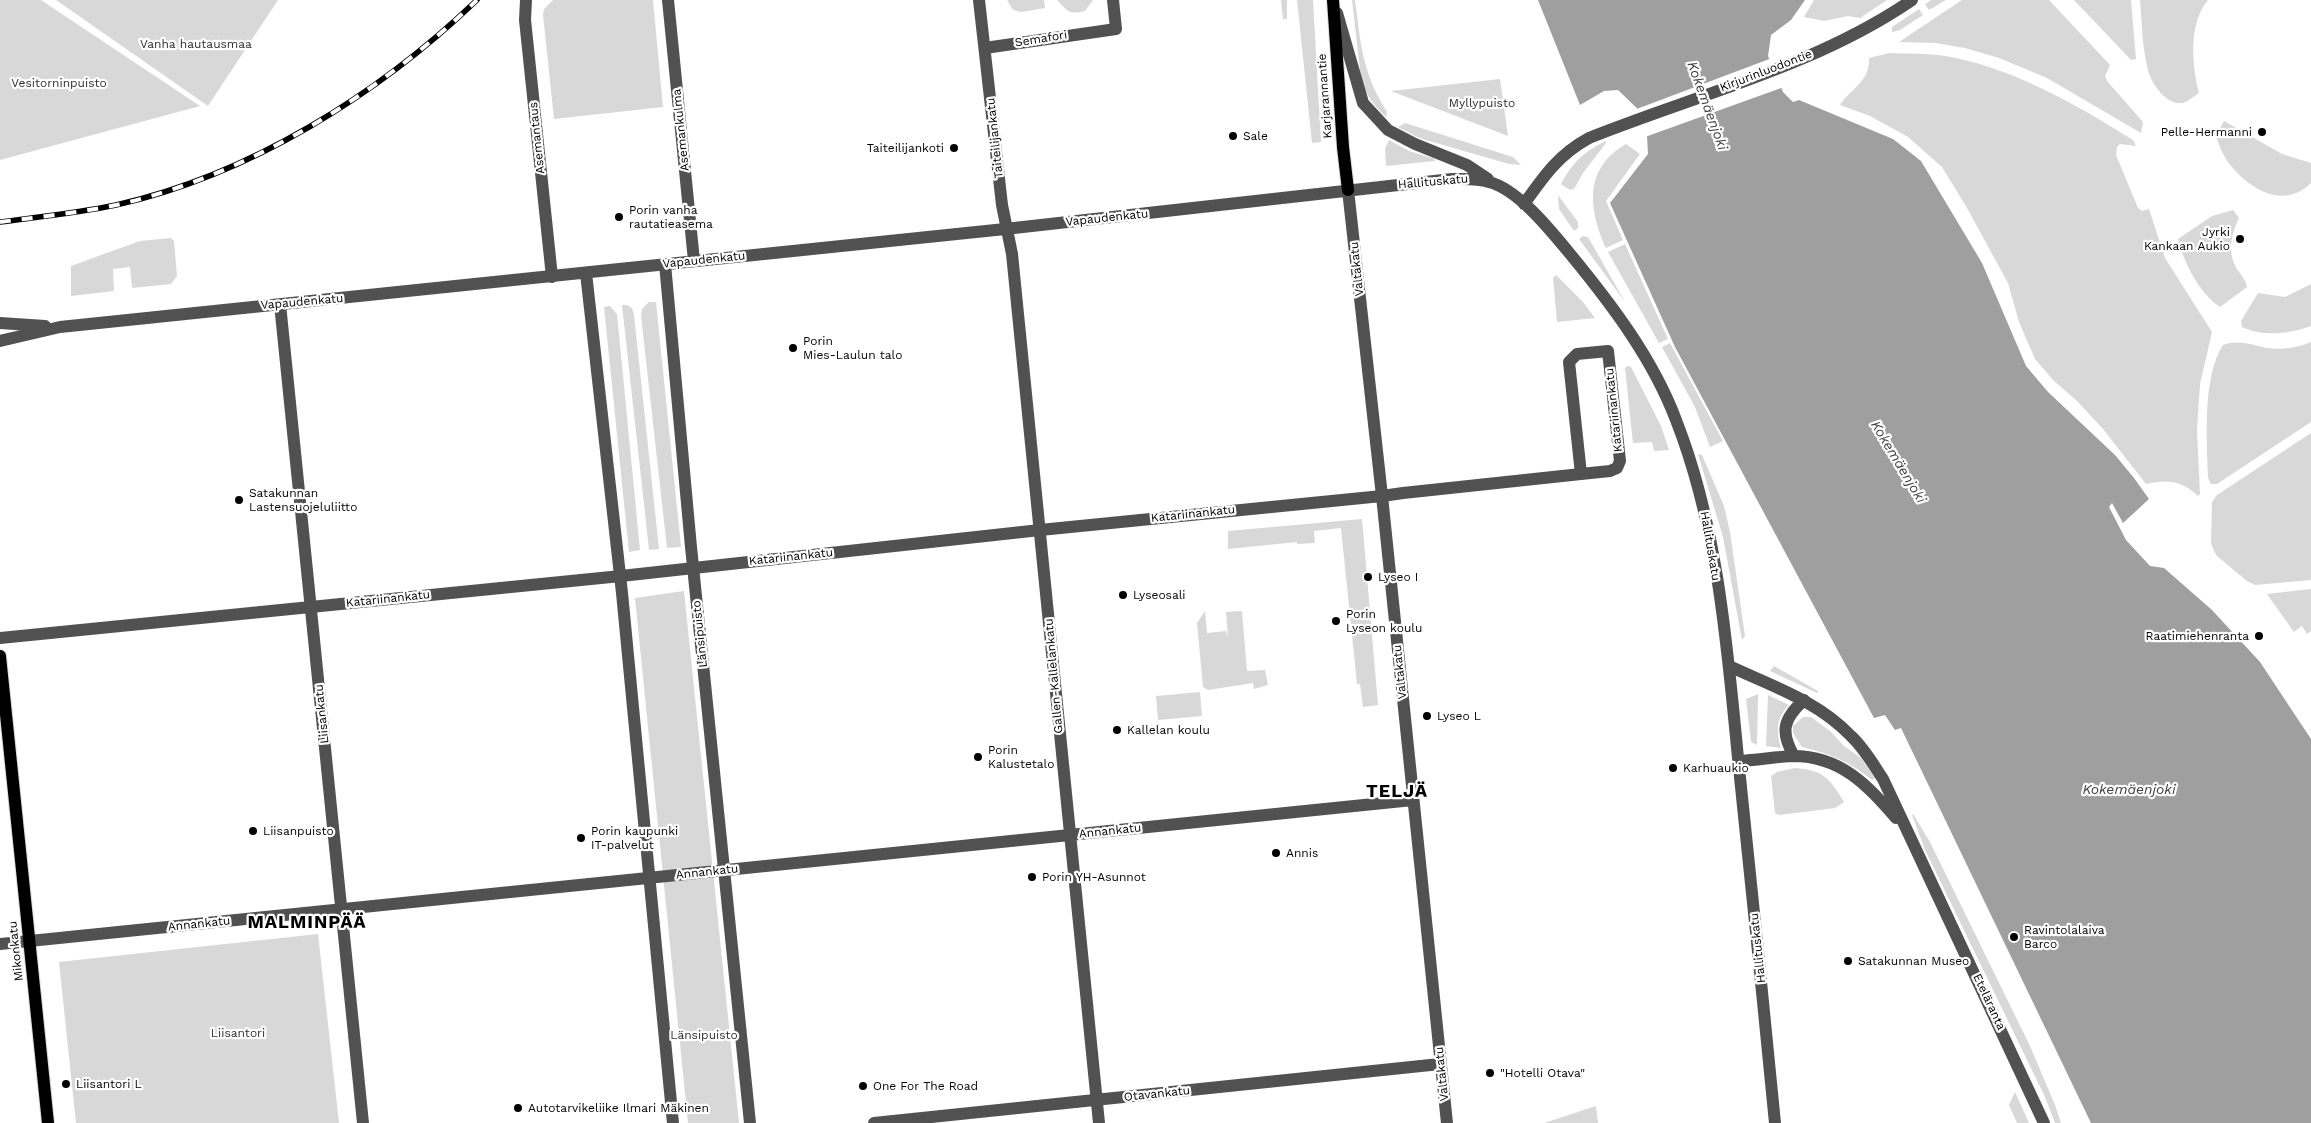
<!DOCTYPE html>
<meta charset="utf-8">
<style>
body{margin:0}
canvas{display:block;background:#fff}
</style>
<canvas width="2311" height="1123"></canvas>
<script>
const ctx = document.querySelector('canvas').getContext('2d');
ctx.lineJoin = 'round';
function paint(path, color) { ctx.fillStyle = color; ctx.fill(path, 'evenodd'); }
function trace(path, color, width, dash) { ctx.strokeStyle = color; ctx.lineWidth = width; ctx.lineCap = dash ? 'butt' : 'round'; ctx.setLineDash(dash || []); ctx.stroke(path); }
function write(font, color, halo, rows, align = 'center') {
  ctx.font = font + ' "Work Sans",sans-serif'; ctx.lineWidth = 4.5; ctx.setLineDash([]); ctx.textBaseline = 'middle'; ctx.strokeStyle = halo; ctx.fillStyle = color; for (const [text, x, y, turn = 0] of rows) {
    ctx.save(); ctx.translate(x, y); ctx.rotate((+turn || 0) * Math.PI / 180); ctx.textAlign = isNaN(turn) ? turn : align; if (halo) ctx.strokeText(text, 0, 0); ctx.fillText(text, 0, 0); ctx.restore();
  }
}
paint(new Path2D(`
 M 0,0 L 41,0 L 200,106 L 0,160 Z
 M 56,0 L 278,0 L 208,106 Z
 M 553,0 L 653,0 L 663,107 L 554,119 L 543,15 L 544,9 Z
 M 1007,0 L 1044,0 L 1045,8 L 1021,12 L 1013,10 Z
 M 1057,0 L 1093,0 L 1085,11 C 1068,15 1068,11 1057,0 Z
 M 1281,0 L 1287,0 L 1287,19 L 1283,19 Z
 M 1297,0 L 1313,0 L 1321,142 L 1312,143 Z
 M 1352,0 L 1355,0 C 1361,45 1362,72 1387,112 L 1386,117 C 1374,106 1366,95 1361,79 Z
 M 1814,0 L 1887,0 L 1860,18 L 1848,16 L 1824,21 L 1804,17 Z
 M 1931,0 L 1946,0 L 1929,10 L 1925,4 Z
 M 1962,0 L 2049,0 L 2110,65 L 2105,76 L 2107,81 L 2143,122 L 2141,133 L 2047,78 L 1999,58 L 1965,48 L 1935,43 L 1899,42 Z
 M 2074,0 L 2131,0 L 2136,59 L 2131,60 Z
 M 2140,0 L 2208,0 C 2188,24 2192,66 2199,93 C 2194,96 2188,102 2182,103 C 2166,105 2151,83 2148,70 C 2142,48 2142,22 2140,0 Z
 M 1919,9 L 1923,15 L 1900,30 L 1892,32 L 1892,27 Z
 M 1889,53 C 1905,54 1922,53 1938,55 C 2006,64 2076,104 2133,140 L 2136,146 L 2120,144 L 2117,147 L 2116,155 L 2138,208 L 2142,211 L 2149,209 L 2165,258 L 2212,332 L 2200,384 L 2197,430 L 2200,494 L 2198,496 C 2182,481 2167,479 2146,484 L 2103,429 L 2077,401 L 2053,380 L 2035,359 L 2019,322 L 2008,283 L 1967,208 L 1942,167 L 1908,137 L 1870,116 L 1840,105 C 1851,88 1870,82 1869,58 Z
 M 1500,79 L 1508,136 L 1391,91 Z
 M 2224,121 L 2282,154 L 2311,163 L 2311,183 C 2282,212 2244,186 2226,159 C 2222,153 2219,144 2216,137 Z
 M 1405,123 L 1513,157 L 1521,165 L 1509,164 L 1419,138 L 1398,127 Z
 M 1389,140 L 1409,151 L 1435,159 L 1435,161 L 1386,166 L 1385,149 Z
 M 1606,141 L 1606,143 L 1583,173 L 1574,189 L 1570,190 L 1561,184 C 1573,162 1583,152 1606,141 Z
 M 1626,144 L 1640,154 L 1606,201 L 1623,240 L 1606,248 C 1588,208 1584,168 1626,144 Z
 M 1558,195 L 1578,222 L 1578,228 L 1574,231 L 1559,209 Z
 M 2233,210 L 2239,218 C 2231,235 2227,252 2237,269 C 2241,275 2246,280 2247,287 L 2220,307 C 2199,293 2184,263 2178,239 L 2212,216 Z
 M 1583,236 L 1588,237 L 1625,302 L 1579,239 Z
 M 171,238 L 174,241 L 177,276 L 171,284 L 132,288 L 130,267 L 113,269 L 114,291 L 71,296 L 71,266 L 140,241 Z
 M 1625,244 L 1668,339 L 1659,343 L 1608,252 Z
 M 1556,275 L 1583,302 L 1595,318 L 1557,322 L 1553,278 Z
 M 2311,284 L 2311,326 C 2289,334 2263,337 2242,327 L 2241,321 L 2258,293 L 2285,297 Z
 M 649,302 L 656,302 L 681,547 L 667,548 L 641,316 L 642,309 Z
 M 622,305 L 627,305 L 632,308 L 634,315 L 659,549 L 649,550 Z
 M 610,306 L 617,314 L 640,550 L 629,552 L 604,307 Z
 M 2311,342 L 2311,422 L 2217,484 L 2211,484 L 2208,478 C 2207,441 2202,377 2223,345 C 2238,339 2253,345 2267,348 C 2281,350 2298,348 2311,342 Z
 M 1670,343 L 1723,441 L 1710,447 L 1695,407 L 1662,347 Z
 M 1628,366 L 1631,367 L 1661,426 L 1669,450 L 1654,451 L 1652,442 L 1633,443 L 1625,368 Z
 M 2311,433 L 2311,580 L 2255,585 L 2247,581 L 2217,556 L 2213,549 L 2211,542 L 2212,502 L 2217,495 Z
 M 1698,454 L 1702,455 L 1724,506 L 1730,532 L 1745,636 L 1742,640 L 1723,537 Z
 M 1362,519 L 1378,705 L 1363,707 L 1360,684 L 1357,684 L 1341,528 L 1314,531 L 1315,543 L 1297,544 L 1297,542 L 1228,549 L 1228,531 Z
 M 2311,589 L 2311,631 L 2307,634 L 2302,626 L 2294,632 L 2267,594 Z
 M 684,591 L 739,1123 L 688,1123 L 635,598 Z
 M 1205,611 L 1207,633 L 1226,631 L 1228,637 L 1226,612 L 1242,611 L 1247,671 L 1265,670 L 1268,685 L 1254,689 L 1253,683 L 1208,690 L 1203,687 L 1197,623 Z
 M 1774,666 L 1818,691 L 1817,693 L 1770,671 Z
 M 1200,692 L 1202,716 L 1158,720 L 1156,696 Z
 M 1758,694 L 1757,745 L 1751,742 L 1746,699 Z
 M 1768,695 L 1789,705 C 1776,718 1776,731 1781,748 L 1766,746 Z
 M 1803,717 L 1811,717 L 1830,731 L 1844,746 L 1861,758 L 1875,778 L 1872,780 C 1850,762 1829,753 1802,747 L 1793,733 L 1793,726 Z
 M 1795,768 C 1824,770 1830,779 1844,802 L 1835,808 L 1779,815 L 1775,813 L 1771,776 L 1777,772 Z
 M 1913,814 L 1930,842 L 2030,1046 L 2055,1105 L 2061,1123 L 2055,1123 L 2045,1097 L 1925,850 L 1912,815 Z
 M 318,934 L 339,1123 L 76,1123 L 59,962 Z
 M 2015,1092 L 2029,1123 L 2017,1123 L 2009,1105 Z
 M 1596,1106 L 1598,1123 L 1544,1123 Z`), '#d8d8d8');
paint(new Path2D(`
 M 1538,0 L 1805,0 L 1791,20 L 1771,35 L 1768,56 L 1783,92 L 1793,102 L 1799,100 L 1893,139 L 1921,161 L 1982,263 L 2026,366 L 2048,392 L 2115,455 L 2134,478 L 2149,499 L 2123,523 L 2112,503 L 2109,507 L 2126,540 L 2150,566 L 2164,568 L 2212,610 L 2260,662 L 2311,739 L 2311,1123 L 2091,1123 L 1901,728 L 1895,730 L 1885,715 L 1874,718 L 1675,347 L 1610,203 L 1648,154 L 1646,117 L 1618,90 L 1604,91 L 1580,105 Z`), '#9f9f9f');
paint(new Path2D(`
 M 1772,58 L 1784,87 L 1645,137 L 1644,118 L 1634,110 Z`), '#fff');
const major = new Path2D(`
 M 1333,0 L 1343,147 L 1348,190
 M 0,656 L 48,1123`);
trace(major, '#dbdbdb', 14);
trace(new Path2D(`
 M 526,0 L 525,20 L 552,277
 M 668,0 L 694,261
 M 979,0 L 1002,205 L 1012,254 L 1099,1123
 M 1337,13 L 1363,103 L 1388,130 L 1415,144 L 1467,165 L 1488,179
 M 985,48 L 1116,29 L 1113,0
 M 1348,190 L 1382,496 L 1447,1123
 M 1524,204 C 1544,176 1558,155 1589,138 C 1696,95 1816,66 1912,0
 M 665,264 L 691,547 L 750,1123
 M 586,273 L 622,593 L 673,1123
 M 280,304 L 363,1123
 M 0,323 L 45,326
 M 0,341 L 60,327 L 1005,229 L 1452,179 C 1465,179 1477,178 1489,182 C 1518,189 1552,232 1571,255 C 1612,305 1653,359 1676,420 C 1718,527 1727,645 1738,758 C 1751,880 1763,1001 1775,1123
 M 0,638 L 621,576 L 1040,530 L 1382,496 L 1403,493 L 1581,474 L 1610,471 L 1617,468 L 1620,461 L 1608,351 L 1577,354 L 1569,362 L 1581,474
 M 1729,666 C 1772,686 1818,701 1851,736 C 1864,748 1873,764 1883,779 L 2044,1123
 M 1794,756 C 1780,732 1783,719 1804,700
 M 1739,761 C 1757,760 1775,757 1793,756 C 1841,756 1867,785 1896,818
 M 0,944 L 1413,800
 M 874,1123 L 1440,1064`), '#515151', 12);
trace(major, '#000', 12);
const rail = new Path2D(`
 M 0,222 C 38,217 78,213 116,205 C 250,175 379,94 477,0`);
trace(rail, '#000', 5.5);
trace(rail, '#fff', 4, [11]);
for (const [x, y, r, color] of [
 [2262,132,5,"#000"],
 [1233,136,5,"#000"],
 [954,148,5,"#000"],
 [619,217,5,"#000"],
 [2240,239,5,"#000"],
 [793,348,5,"#000"],
 [239,500,5,"#000"],
 [1368,577,5,"#000"],
 [1123,595,5,"#000"],
 [1336,621,5,"#000"],
 [2259,636,5,"#000"],
 [1427,716,5,"#000"],
 [1117,730,5,"#000"],
 [978,757,5,"#000"],
 [1673,768,5,"#000"],
 [253,831,5,"#000"],
 [581,838,5,"#000"],
 [1276,853,5,"#000"],
 [1032,877,5,"#000"],
 [2014,937,5,"#000"],
 [1848,961,5,"#000"],
 [1490,1073,5,"#000"],
 [66,1084,5,"#000"],
 [863,1086,5,"#000"],
 [518,1108,5,"#000"]
]) { const dot = new Path2D(); dot.arc(x, y, r, 0, 2 * Math.PI); ctx.fillStyle = color; ctx.fill(dot); trace(dot, '#fff', 2); }
write('12px', '#000', '#fff', [
 ["Semafori",1041,39,-9],
 ["Kirjurinluodontie",1766,71,-21],
 ["Karjarannantie",1325,96,-94],
 ["Asemankulma",681,130,-96],
 ["Asemantaus",537,138,-96],
 ["Taiteilijankatu",995,138,-96],
 ["Hallituskatu",1433,182,-5],
 ["Vapaudenkatu",1107,218,-6],
 ["Vapaudenkatu",704,260,-6],
 ["Valtakatu",1357,269,-96],
 ["Vapaudenkatu",302,302,-5],
 ["Katariinankatu",1614,410,-96],
 ["Katariinankatu",1193,514,-6],
 ["Hallituskatu",1710,546,80],
 ["Katariinankatu",791,557,-6],
 ["Katariinankatu",388,599,-6],
 ["Länsipuisto",700,634,-96],
 ["Valtakatu",1400,672,-96],
 ["Gallen-Kallelankatu",1054,676,-95],
 ["Liisankatu",322,714,-96],
 ["Annankatu",1110,831,-6],
 ["Annankatu",707,872,-6],
 ["Annankatu",199,924,-6],
 ["Hallituskatu",1758,948,-96],
 ["Mikonkatu",16,951,-96],
 ["Eteläranta",1989,1002,65],
 ["Valtakatu",1442,1074,-96],
 ["Otavankatu",1157,1094,-6]
]);
write('12px', '#2f2f2f', '#fff', [
 ["Vanha hautausmaa",196,44],
 ["Vesitorninpuisto",59,83],
 ["Myllypuisto",1482,103],
 ["Liisantori",238,1033],
 ["Länsipuisto",704,1035]
]);
write('12px', '#000', '#fff', [
 ["Pelle-Hermanni",2252,132,"right"],
 ["Sale",1243,136],
 ["Taiteilijankoti",944,148,"right"],
 ["Porin vanha",629,210],
 ["rautatieasema",629,224],
 ["Jyrki",2230,232,"right"],
 ["Kankaan Aukio",2230,246,"right"],
 ["Porin",803,341],
 ["Mies-Laulun talo",803,355],
 ["Satakunnan",249,493],
 ["Lastensuojeluliitto",249,507],
 ["Lyseo I",1378,577],
 ["Lyseosali",1133,595],
 ["Porin",1346,614],
 ["Lyseon koulu",1346,628],
 ["Raatimiehenranta",2249,636,"right"],
 ["Lyseo L",1437,716],
 ["Kallelan koulu",1127,730],
 ["Porin",988,750],
 ["Kalustetalo",988,764],
 ["Karhuaukio",1683,768],
 ["Liisanpuisto",263,831],
 ["Porin kaupunki",591,831],
 ["IT-palvelut",591,845],
 ["Annis",1286,853],
 ["Porin YH-Asunnot",1042,877],
 ["Ravintolalaiva",2024,930],
 ["Barco",2024,944],
 ["Satakunnan Museo",1858,961],
 ["\"Hotelli Otava\"",1500,1073],
 ["Liisantori L",76,1084],
 ["One For The Road",873,1086],
 ["Autotarvikeliike Ilmari Mäkinen",528,1108]
], 'left');
write('italic 14px', '#404040', '#fff', [
 ["Kokemäenjoki",1707,106,70],
 ["Kokemäenjoki",1898,462,59],
 ["Kokemäenjoki",2129,790]
]);
ctx.letterSpacing = '1px';
write('bold 18px', '#000', '#fff', [
 ["TELJÄ",1397,792],
 ["MALMINPÄÄ",307,923]
]);
ctx.letterSpacing = '0px';
</script>
